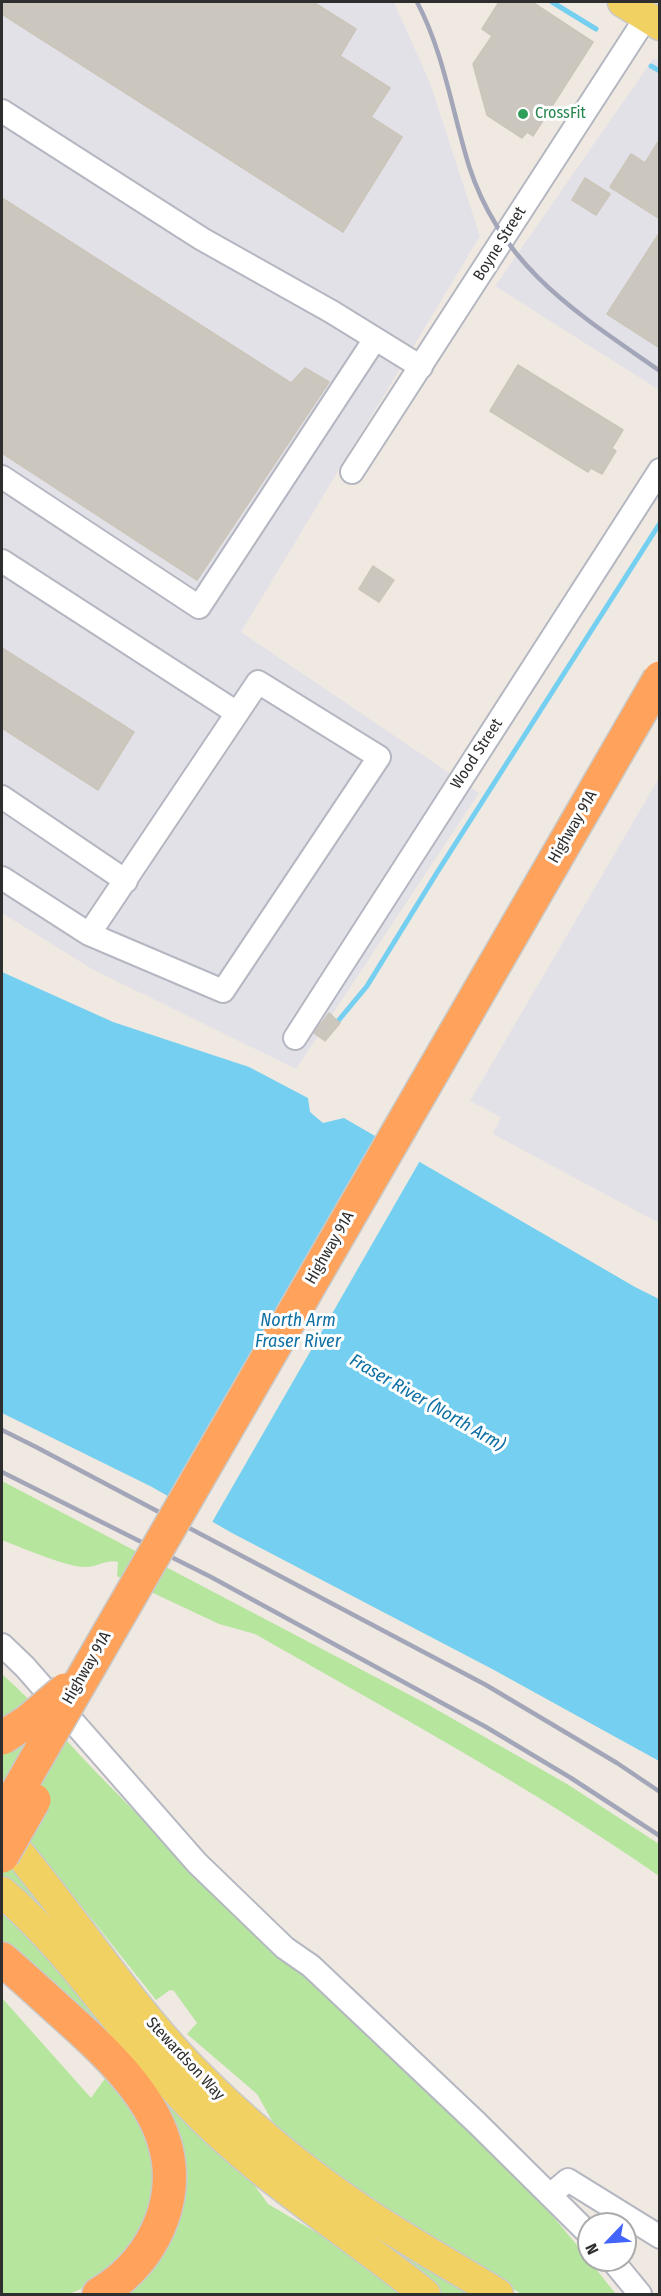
<!DOCTYPE html>
<style>
body{margin:0}
#map{position:relative;width:661px;height:2296px;overflow:hidden;background:#efe9e1;font-family:"Fira Sans Condensed",sans-serif}
canvas{display:block}
.frame{position:absolute;inset:0;border:3px solid #2e2e2e;pointer-events:none}
.north{position:absolute;left:577px;top:2212px;width:60px;height:60px;box-sizing:border-box;background:#fff;border:2px solid #ababab;border-radius:50%;rotate:245deg;font-size:16px;font-weight:700;line-height:24px;text-align:center;color:#2e2e2e}
.north::after{content:'';display:block;margin:auto;width:21px;height:27px;background:#4264fb;clip-path:polygon(50% 0,100% 100%,50% 72%,0 100%)}
</style>
<div id="map">
<canvas width="661" height="2296"></canvas>
<div class="frame"></div>
<div class="north">N</div>
</div>
<script>
const ctx = document.querySelector('canvas').getContext('2d');
ctx.lineJoin = 'round';
function paint(path, color) { ctx.fillStyle = color; ctx.fill(path, 'evenodd'); }
function trace(path, color, width, dash) { ctx.strokeStyle = color; ctx.lineWidth = width; ctx.lineCap = dash ? 'butt' : 'round'; ctx.setLineDash(dash || []); ctx.stroke(path); }
function write(font, color, halo, rows, align = 'center') {
  ctx.font = font + ' "Fira Sans Condensed",sans-serif'; ctx.lineWidth = 6; ctx.setLineDash([]); ctx.textBaseline = 'middle'; ctx.strokeStyle = halo; ctx.fillStyle = color; for (const [text, x, y, turn = 0] of rows) {
    ctx.save(); ctx.translate(x, y); ctx.rotate((+turn || 0) * Math.PI / 180); ctx.textAlign = isNaN(turn) ? turn : align; if (halo) ctx.strokeText(text, 0, 0); ctx.fillText(text, 0, 0); ctx.restore();
  }
}
paint(new Path2D(`
 M 2,2 L 394,2 L 430,83 L 480,236 L 241,632 L 479,793 L 296,1069 L 92,969 L 2,913 Z
 M 653,59 L 659,59 L 659,390 L 495,286 Z
 M 659,778 L 659,1223 L 493,1134 L 501,1117 L 470,1101 Z`), '#e3e1e8');
paint(new Path2D(`
 M 2,1481 L 425,1703 L 567,1784 L 659,1844 L 659,1876 C 530,1786 391,1712 255,1634 L 219,1624 L 117,1576 L 118,1562 C 107,1559 97,1567 86,1567 C 69,1568 19,1547 2,1540 Z
 M 2,1674 C 36,1704 64,1739 96,1772 C 146,1824 198,1874 250,1925 C 344,2017 443,2103 535,2197 C 564,2227 590,2262 616,2294 L 521,2294 L 480,2267 L 408,2224 L 339,2177 L 275,2126 L 257,2094 L 187,2034 L 197,2023 L 174,1991 L 170,1990 L 156,2000 L 2,1806 Z
 M 2,1846 L 144,2026 L 481,2294 L 123,2294 L 181,2189 L 60,1994 L 2,1942 L 2,1907 L 245,2172 L 268,2204 L 355,2255 L 2,1881 Z
 M 2,1998 L 91,2098 L 109,2073 L 148,2135 L 156,2184 L 139,2241 L 103,2279 L 74,2292 L 66,2294 L 2,2294 Z`), '#b6e59e');
paint(new Path2D(`
 M 2,972 L 113,1022 L 249,1067 L 308,1098 L 310,1112 L 323,1123 L 344,1118 L 635,1287 L 659,1299 L 659,1761 L 494,1670 L 232,1533 L 152,1487 L 2,1413 Z`), '#75cff0');
paint(new Path2D(`
 M 378,1134 L 421,1159 L 211,1524 L 167,1500 Z`), '#efe9e1');
trace(new Path2D(`
 M 552,2 L 596,29
 M 651,66 L 660,71
 M 338,1021 L 367,986 L 438,871 L 660,523`), '#75cff0', 5);
const building = new Path2D(`
 M 2,2 L 313,2 L 356,29 L 340,56 L 390,88 L 371,117 L 402,137 L 343,232 L 2,14 Z
 M 499,2 L 532,2 L 593,42 L 533,136 L 527,132 L 522,138 L 487,115 L 473,64 L 492,36 L 482,29 Z
 M 660,139 L 660,219 L 610,187 L 631,154 L 645,163 Z
 M 585,178 L 610,194 L 596,215 L 572,200 Z
 M 2,198 L 291,383 L 305,368 L 329,382 L 197,580 L 2,453 Z
 M 660,232 L 660,348 L 607,314 Z
 M 518,365 L 623,430 L 612,448 L 616,451 L 602,474 L 591,468 L 588,472 L 490,411 Z
 M 373,566 L 394,580 L 379,602 L 359,589 Z
 M 2,648 L 134,732 L 98,790 L 2,728 Z
 M 329,1013 L 340,1023 L 325,1041 L 314,1033 Z`);
paint(building, '#cbc7bf');
trace(building, '#cbc5ba', 1.5);
const minor = new Path2D(`
 M 2,111 L 202,239 L 332,312 L 421,367
 M 352,472 L 647,16
 M 2,477 L 199,607 L 375,339
 M 2,561 L 237,713
 M 258,682 L 379,757 L 223,991 L 89,934 Z
 M 2,797 L 126,881
 M 2,878 L 89,934
 M 295,1038 L 660,470
 M 2,1645 L 25,1667 L 197,1863 L 285,1948 L 311,1966 L 478,2124 L 589,2234
 M 550,2195 L 568,2180 L 660,2237
 M 612,2260 L 640,2294`);
const major = new Path2D(`
 M 623,2 L 660,25
 M 2,1833 C 68,1908 120,1994 189,2066 C 242,2120 300,2169 363,2211 C 407,2241 453,2266 498,2294
 M 2,1892 C 74,1953 123,2036 188,2103 C 258,2177 346,2230 425,2294`);
const highway = new Path2D(`
 M 2,1959 C 25,1979 48,2000 70,2020 C 127,2071 192,2135 162,2219 C 150,2252 129,2276 99,2294`);
trace(minor, '#b4b7c1', 26);
trace(major, '#c9c9c9', 33);
trace(highway, '#c9c9c9', 36);
trace(minor, '#fff', 22);
trace(major, '#f2d163', 30);
trace(highway, '#ffa35c', 33);
trace(new Path2D(`
 M 417,2 C 444,53 452,111 469,166 C 502,268 577,313 660,371
 M 2,1430 L 36,1447 L 486,1685 L 617,1763 L 660,1792
 M 2,1472 L 211,1577 L 486,1727 L 571,1778 L 660,1836`), '#a3a6b8', 4.5);
const highwayBridge = new Path2D(`
 M 2,1738 L 27,1722 L 65,1690
 M 2,1818 L 660,678
 M 2,1856 L 34,1800`);
trace(highwayBridge, '#c9c9c9', 36, []);
trace(highwayBridge, '#ffa35c', 33);
for (const [x, y, r, color] of [
 [523,114,6,"#2e9e5b"]
]) { const dot = new Path2D(); dot.arc(x, y, r, 0, 2 * Math.PI); ctx.fillStyle = color; ctx.fill(dot); trace(dot, '#fff', 2); }
write('16px', '#27864d', '#fff', [
 ["CrossFit",535,114]
], 'left');
write('16px', '#2e2e2e', '#fff', [
 ["Boyne Street",500,244,-58],
 ["Wood Street",477,754,-57],
 ["Highway 91A",573,827,-60],
 ["Highway 91A",330,1248,-60],
 ["Highway 91A",87,1668,-60],
 ["Stewardson Way",185,2059,47]
]);
write('italic 18px', '#0d6fa3', '#fff', [
 ["North Arm",298,1321],
 ["Fraser River",298,1342],
 ["Fraser River (North Arm)",427,1403,30]
]);
</script>
